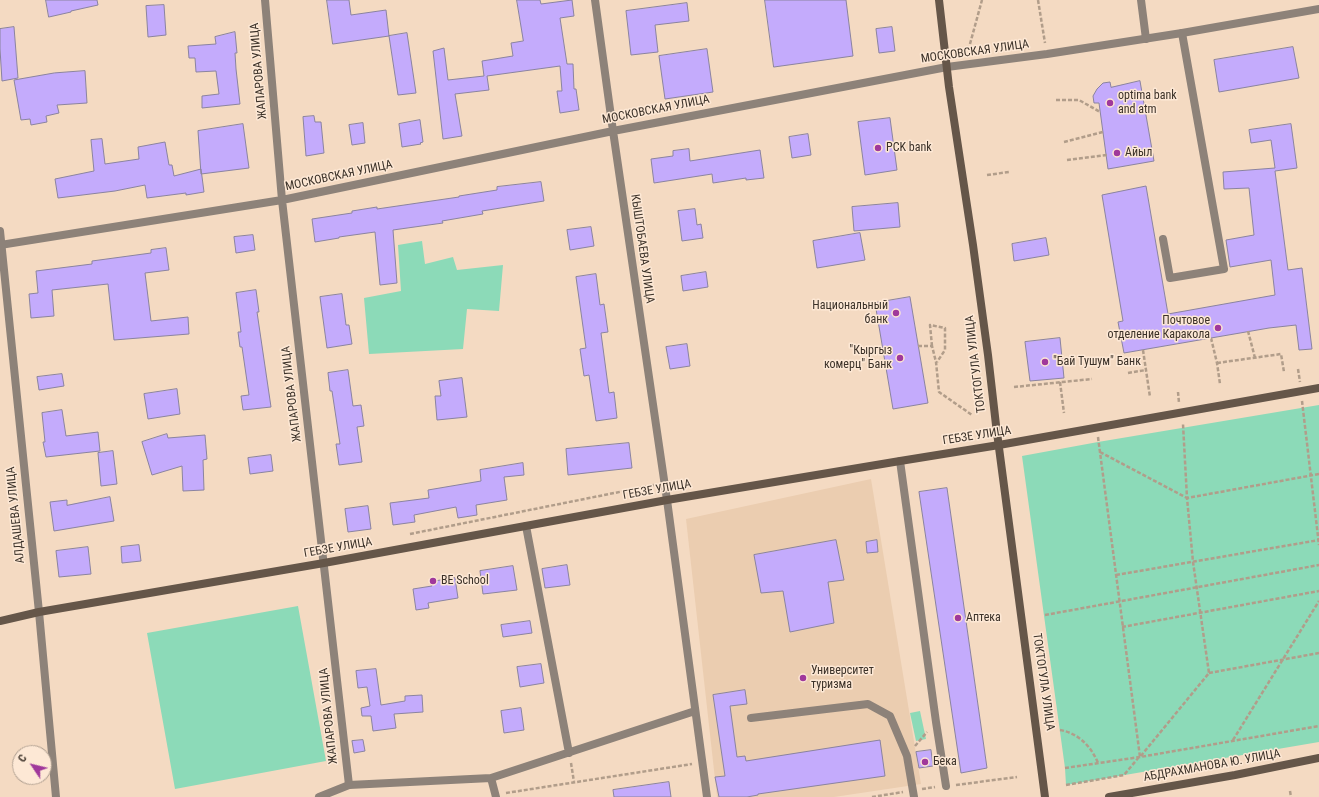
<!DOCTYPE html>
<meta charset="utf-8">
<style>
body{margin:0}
#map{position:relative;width:1319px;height:797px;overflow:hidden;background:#f4dac2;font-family:"Roboto Condensed",sans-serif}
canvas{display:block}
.north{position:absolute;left:12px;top:745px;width:40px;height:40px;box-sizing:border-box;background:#fde8d5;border:1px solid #af9f90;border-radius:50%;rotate:305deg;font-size:11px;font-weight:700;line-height:16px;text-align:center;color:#3b3128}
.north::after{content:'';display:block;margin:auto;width:14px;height:18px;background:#a0389b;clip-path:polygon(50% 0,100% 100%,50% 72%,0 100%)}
</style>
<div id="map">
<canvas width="1319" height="797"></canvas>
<div class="north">С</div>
</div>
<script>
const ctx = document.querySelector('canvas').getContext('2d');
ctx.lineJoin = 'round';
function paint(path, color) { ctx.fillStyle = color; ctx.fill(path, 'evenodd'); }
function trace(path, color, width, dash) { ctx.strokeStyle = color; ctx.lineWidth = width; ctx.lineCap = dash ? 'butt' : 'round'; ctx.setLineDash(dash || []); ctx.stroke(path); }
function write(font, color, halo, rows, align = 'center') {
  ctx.font = font + ' "Roboto Condensed",sans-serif'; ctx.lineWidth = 3; ctx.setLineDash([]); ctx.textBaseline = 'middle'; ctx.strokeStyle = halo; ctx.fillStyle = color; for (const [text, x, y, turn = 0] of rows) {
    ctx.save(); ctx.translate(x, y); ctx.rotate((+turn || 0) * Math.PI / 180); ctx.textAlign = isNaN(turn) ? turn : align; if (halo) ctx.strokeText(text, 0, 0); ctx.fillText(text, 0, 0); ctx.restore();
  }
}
paint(new Path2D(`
 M 871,479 L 921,784 L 834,797 L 717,797 L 686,519 Z`), '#ebcdb0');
paint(new Path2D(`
 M 422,241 L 425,264 L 453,257 L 457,270 L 503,265 L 499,311 L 467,309 L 463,349 L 369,354 L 364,298 L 401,291 L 398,245 Z
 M 1319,405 L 1319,742 L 1066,785 L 1065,768 L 1022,456 L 1098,442 Z
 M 298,606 L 326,761 L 175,789 L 147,633 Z
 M 920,711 L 926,739 L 916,741 L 910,713 Z`), '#8cdab8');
const building = new Path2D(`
 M 46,0 L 97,0 L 98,5 L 71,11 L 71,12 L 49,17 Z
 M 327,0 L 349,0 L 351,15 L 386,10 L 389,36 L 333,44 Z
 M 517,0 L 540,0 L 541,4 L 572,0 L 574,16 L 560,18 L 567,64 L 573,64 L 574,89 L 576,89 L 579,110 L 560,113 L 557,91 L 562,91 L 560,66 L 487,76 L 489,90 L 455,94 L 462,136 L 443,139 L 433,51 L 444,48 L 448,80 L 484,76 L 482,61 L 513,56 L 511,43 L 523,41 Z
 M 765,0 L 846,0 L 853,56 L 774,67 Z
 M 687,3 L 689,21 L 655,25 L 658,52 L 631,55 L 626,11 Z
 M 164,5 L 166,35 L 148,37 L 146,6 Z
 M 14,27 L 18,78 L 2,81 L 0,49 L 0,29 Z
 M 892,27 L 895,51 L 879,53 L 876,29 Z
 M 235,32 L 237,53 L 235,53 L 236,69 L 240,104 L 202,108 L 202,96 L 219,94 L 216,71 L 196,72 L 195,58 L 189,58 L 188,46 L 216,44 L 215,37 Z
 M 407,33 L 416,93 L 398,95 L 389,36 Z
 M 1293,47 L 1299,78 L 1219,92 L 1214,60 Z
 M 707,49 L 713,92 L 665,99 L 659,56 Z
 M 85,71 L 87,103 L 57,105 L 59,113 L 46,116 L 47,122 L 31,125 L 30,119 L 21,120 L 14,80 L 54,73 Z
 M 1140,81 L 1154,161 L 1108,169 L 1099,103 L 1094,103 L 1093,96 L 1097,89 L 1103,83 L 1110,82 L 1111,87 Z
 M 314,116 L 315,122 L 321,122 L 324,153 L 306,156 L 303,117 Z
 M 890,118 L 897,170 L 865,175 L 858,122 Z
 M 420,120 L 423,142 L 420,143 L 421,144 L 402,147 L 399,124 Z
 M 363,123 L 365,143 L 352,145 L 349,125 Z
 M 243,124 L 249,168 L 201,174 L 198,131 Z
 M 1291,124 L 1297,168 L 1275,171 L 1288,270 L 1302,268 L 1312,349 L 1299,350 L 1296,325 L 1269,328 L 1124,353 L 1118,322 L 1123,321 L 1102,195 L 1146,186 L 1168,314 L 1275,295 L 1271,260 L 1230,267 L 1226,240 L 1254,235 L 1249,188 L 1224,189 L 1223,172 L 1275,168 L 1271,140 L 1251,143 L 1249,130 Z
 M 808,134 L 811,155 L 792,158 L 789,137 Z
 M 102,139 L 105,164 L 139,159 L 138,147 L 165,142 L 169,165 L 172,165 L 174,176 L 201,169 L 204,192 L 186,195 L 186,193 L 147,198 L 145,185 L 115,191 L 58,198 L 55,179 L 94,171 L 91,140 Z
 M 689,149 L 690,161 L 760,150 L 764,178 L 746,180 L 746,178 L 713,183 L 712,174 L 654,183 L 651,159 L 673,156 L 673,151 Z
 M 541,182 L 544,201 L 482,211 L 483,214 L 442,221 L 443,223 L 393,230 L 397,283 L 380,285 L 375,232 L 339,237 L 339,238 L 315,242 L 312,219 L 352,213 L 352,211 L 377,207 L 377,209 L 459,197 L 459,196 L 497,190 L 497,187 Z
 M 898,203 L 900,227 L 854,231 L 852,207 Z
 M 695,209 L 697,225 L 701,224 L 703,238 L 682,241 L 678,211 Z
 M 591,227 L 594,246 L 570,250 L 567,230 Z
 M 860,233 L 865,260 L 817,268 L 813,241 Z
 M 253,235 L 255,250 L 236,253 L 234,237 Z
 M 1046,238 L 1049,255 L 1014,261 L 1012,244 Z
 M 166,248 L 169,270 L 145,273 L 151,321 L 188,317 L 189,334 L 114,340 L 108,284 L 52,290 L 54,316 L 31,318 L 29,294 L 38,293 L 36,271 L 92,264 L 92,261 L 151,253 L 151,250 Z
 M 706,272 L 708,287 L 683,291 L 681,276 Z
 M 596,274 L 600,305 L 604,304 L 608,332 L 601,333 L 609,393 L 614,392 L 617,418 L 596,421 L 589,375 L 584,376 L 580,349 L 586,348 L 576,277 Z
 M 256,290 L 259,312 L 257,312 L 271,407 L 243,410 L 241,396 L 249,395 L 242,347 L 240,347 L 238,332 L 241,332 L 236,293 Z
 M 342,294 L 346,325 L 349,325 L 352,344 L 327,348 L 320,297 Z
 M 910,297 L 928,403 L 893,409 L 875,303 Z
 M 1060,338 L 1064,378 L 1030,381 L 1025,342 Z
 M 687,344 L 690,366 L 670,369 L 666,347 Z
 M 348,370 L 353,406 L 361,405 L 364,426 L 357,427 L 362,462 L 339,465 L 336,444 L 340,444 L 332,391 L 330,391 L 328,373 Z
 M 62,374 L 64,386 L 39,390 L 37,377 Z
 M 462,378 L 467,417 L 437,420 L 435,396 L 441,396 L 439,381 Z
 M 177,389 L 180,414 L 148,419 L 144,394 Z
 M 62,410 L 66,436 L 98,432 L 100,451 L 46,457 L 43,442 L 45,442 L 42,413 Z
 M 167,434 L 168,438 L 205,435 L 207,459 L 203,460 L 204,490 L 183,491 L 182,466 L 152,475 L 142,442 Z
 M 629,443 L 632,468 L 568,475 L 566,449 Z
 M 113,451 L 117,484 L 101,486 L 98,453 Z
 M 271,455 L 273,471 L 250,474 L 248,458 Z
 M 523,463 L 524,475 L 504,477 L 507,500 L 476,505 L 477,515 L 458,518 L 456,507 L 414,515 L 415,522 L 393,525 L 390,503 L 429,498 L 428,490 L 481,481 L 480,470 Z
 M 947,488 L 987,768 L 961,773 L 919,492 Z
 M 110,497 L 114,521 L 54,531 L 50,502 L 67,500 L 67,505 Z
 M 368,506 L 371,529 L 348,532 L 345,509 Z
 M 836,540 L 844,580 L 828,582 L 834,623 L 790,632 L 783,591 L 761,593 L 754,555 Z
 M 877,540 L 878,552 L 867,553 L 866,542 Z
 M 139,545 L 141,561 L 122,563 L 121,547 Z
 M 88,547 L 91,574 L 59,577 L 56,551 Z
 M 567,565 L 570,585 L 545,588 L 542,569 Z
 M 513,566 L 517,590 L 483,594 L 480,571 Z
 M 455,578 L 458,598 L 428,603 L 429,608 L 416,610 L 413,589 L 432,586 L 431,582 Z
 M 530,621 L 532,633 L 503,637 L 501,625 Z
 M 541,664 L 544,683 L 520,687 L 517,667 Z
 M 376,669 L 381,705 L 405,701 L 405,696 L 422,695 L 423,712 L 394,714 L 396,728 L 373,731 L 371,716 L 362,716 L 361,708 L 370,706 L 367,687 L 358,688 L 356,671 Z
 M 745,690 L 747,704 L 730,706 L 737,757 L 745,756 L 746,761 L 880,740 L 885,776 L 758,794 L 758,795 L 747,797 L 719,797 L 715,777 L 725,776 L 713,695 Z
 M 521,708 L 524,730 L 504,733 L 501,711 Z
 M 363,740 L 365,751 L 354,753 L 352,741 Z
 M 931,750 L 933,766 L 919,768 L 916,752 Z
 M 669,782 L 671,797 L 614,797 L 613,790 Z`);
paint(building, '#c4abfc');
trace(building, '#8a839f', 1);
trace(new Path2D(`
 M 1038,0 L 1045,43
 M 970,44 L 982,0
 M 1056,100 L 1079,100 L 1100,112
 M 1064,142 L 1103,132
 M 1067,160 L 1107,155
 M 987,175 L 1009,172
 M 1248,331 L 1255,358
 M 1211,338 L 1217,363 L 1220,384
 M 918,346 L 932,346 L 936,362 L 939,392 L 972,415
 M 932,346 L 930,325 L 945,328 L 945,350 L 937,362
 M 1143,350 L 1150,397
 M 1217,363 L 1281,354 L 1284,372
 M 1298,369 L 1300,382
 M 1128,373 L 1146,370
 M 1060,382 L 1064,413
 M 1014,387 L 1092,379
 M 1178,392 L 1179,403
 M 1302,401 L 1319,545
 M 1098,437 L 1140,757 L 1209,673 L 1193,562 L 1187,498 L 1319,474
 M 1100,452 L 1187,498 L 1183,424
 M 410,534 L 654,485
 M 1116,575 L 1319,540
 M 1045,615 L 1319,565
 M 1122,627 L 1319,591
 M 1209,673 L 1319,653
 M 1060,730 C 1078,733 1091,746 1098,763
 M 1233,740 L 1319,601
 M 915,746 L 927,732
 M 571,763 L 574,782
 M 1065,768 L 1140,757 L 1319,726
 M 956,785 L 1017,777
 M 1066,785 L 1124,775 L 1139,757
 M 922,789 L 935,787
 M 1290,791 L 1291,797
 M 506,793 L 692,764
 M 872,797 L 903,792`), '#b19d8a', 2.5, [4, 2]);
trace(new Path2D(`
 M 1141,0 L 1146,39
 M 1163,239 L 1170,278 L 1224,269 L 1182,33
 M 900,461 L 936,722 L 946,786
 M 667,500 L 707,797
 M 526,526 L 569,753
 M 751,718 L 868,704 L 890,716 L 907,756 L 914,797
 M 491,778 L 496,797
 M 319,797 L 349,785 L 491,778 L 695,711`), '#8d8279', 8);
trace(new Path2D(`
 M 265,0 L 282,200 L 349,785
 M 595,0 L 613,131 L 667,500
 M 0,245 L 282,200 L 613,131 L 947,67 L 1047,54 L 1182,33 L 1319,9`), '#8d8279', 8);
trace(new Path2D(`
 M 0,231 L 39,612 L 56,797`), '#8d8279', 8);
trace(new Path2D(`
 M 939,0 L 949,87 L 973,245 L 988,355 L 996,425 L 1045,797
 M 0,621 L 39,612 L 324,563 L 667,500 L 900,461 L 999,445 L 1319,388
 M 1109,797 L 1235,775 L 1319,758`), '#655649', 8);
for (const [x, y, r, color] of [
 [1110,103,4,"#a0389b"],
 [878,148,4,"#a0389b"],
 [1117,153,4,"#a0389b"],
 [896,313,4,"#a0389b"],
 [1218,328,4,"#a0389b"],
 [900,358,4,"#a0389b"],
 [1045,362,4,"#a0389b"],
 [433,581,4,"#a0389b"],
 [958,618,4,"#a0389b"],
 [803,678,4,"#a0389b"],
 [925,762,4,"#a0389b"]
]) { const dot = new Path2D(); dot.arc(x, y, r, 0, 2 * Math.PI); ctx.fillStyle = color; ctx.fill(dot); trace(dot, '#fde8d5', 1.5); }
write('12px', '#3b3128', '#fde8d5', [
 ["МОСКОВСКАЯ УЛИЦА",975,52,-8],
 ["ЖАПАРОВА УЛИЦА",259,71,-95],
 ["МОСКОВСКАЯ УЛИЦА",656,110,-11],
 ["МОСКОВСКАЯ УЛИЦА",339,176,-12],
 ["КЫШТОБАЕВА УЛИЦА",642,249,82],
 ["ТОКТОГУЛА УЛИЦА",976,364,-97],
 ["ЖАПАРОВА УЛИЦА",292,394,-97],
 ["ГЕБЗЕ УЛИЦА",977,436,-9],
 ["ГЕБЗЕ УЛИЦА",657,490,-10],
 ["АЛДАШЕВА УЛИЦА",16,515,-96],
 ["ГЕБЗЕ УЛИЦА",338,548,-10],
 ["ТОКТОГУЛА УЛИЦА",1043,682,82],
 ["ЖАПАРОВА УЛИЦА",329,716,-96],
 ["АБДРАХМАНОВА Ю. УЛИЦА",1212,766,-10]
]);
write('12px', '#3b3128', '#fde8d5', [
 ["optima bank",1118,96],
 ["and atm",1118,110],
 ["PCK bank",886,148],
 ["Айыл",1125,153],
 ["Национальный",888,306,"right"],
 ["банк",888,320,"right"],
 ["Почтовое",1210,321,"right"],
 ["отделение Каракола",1210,335,"right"],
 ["\"Кыргыз",892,351,"right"],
 ["комерц\" Банк",892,365,"right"],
 ["\"Бай Тушум\" Банк",1053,362],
 ["BE School",441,581],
 ["Аптека",966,618],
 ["Университет",811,671],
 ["туризма",811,685],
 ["Бека",933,762]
], 'left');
</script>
